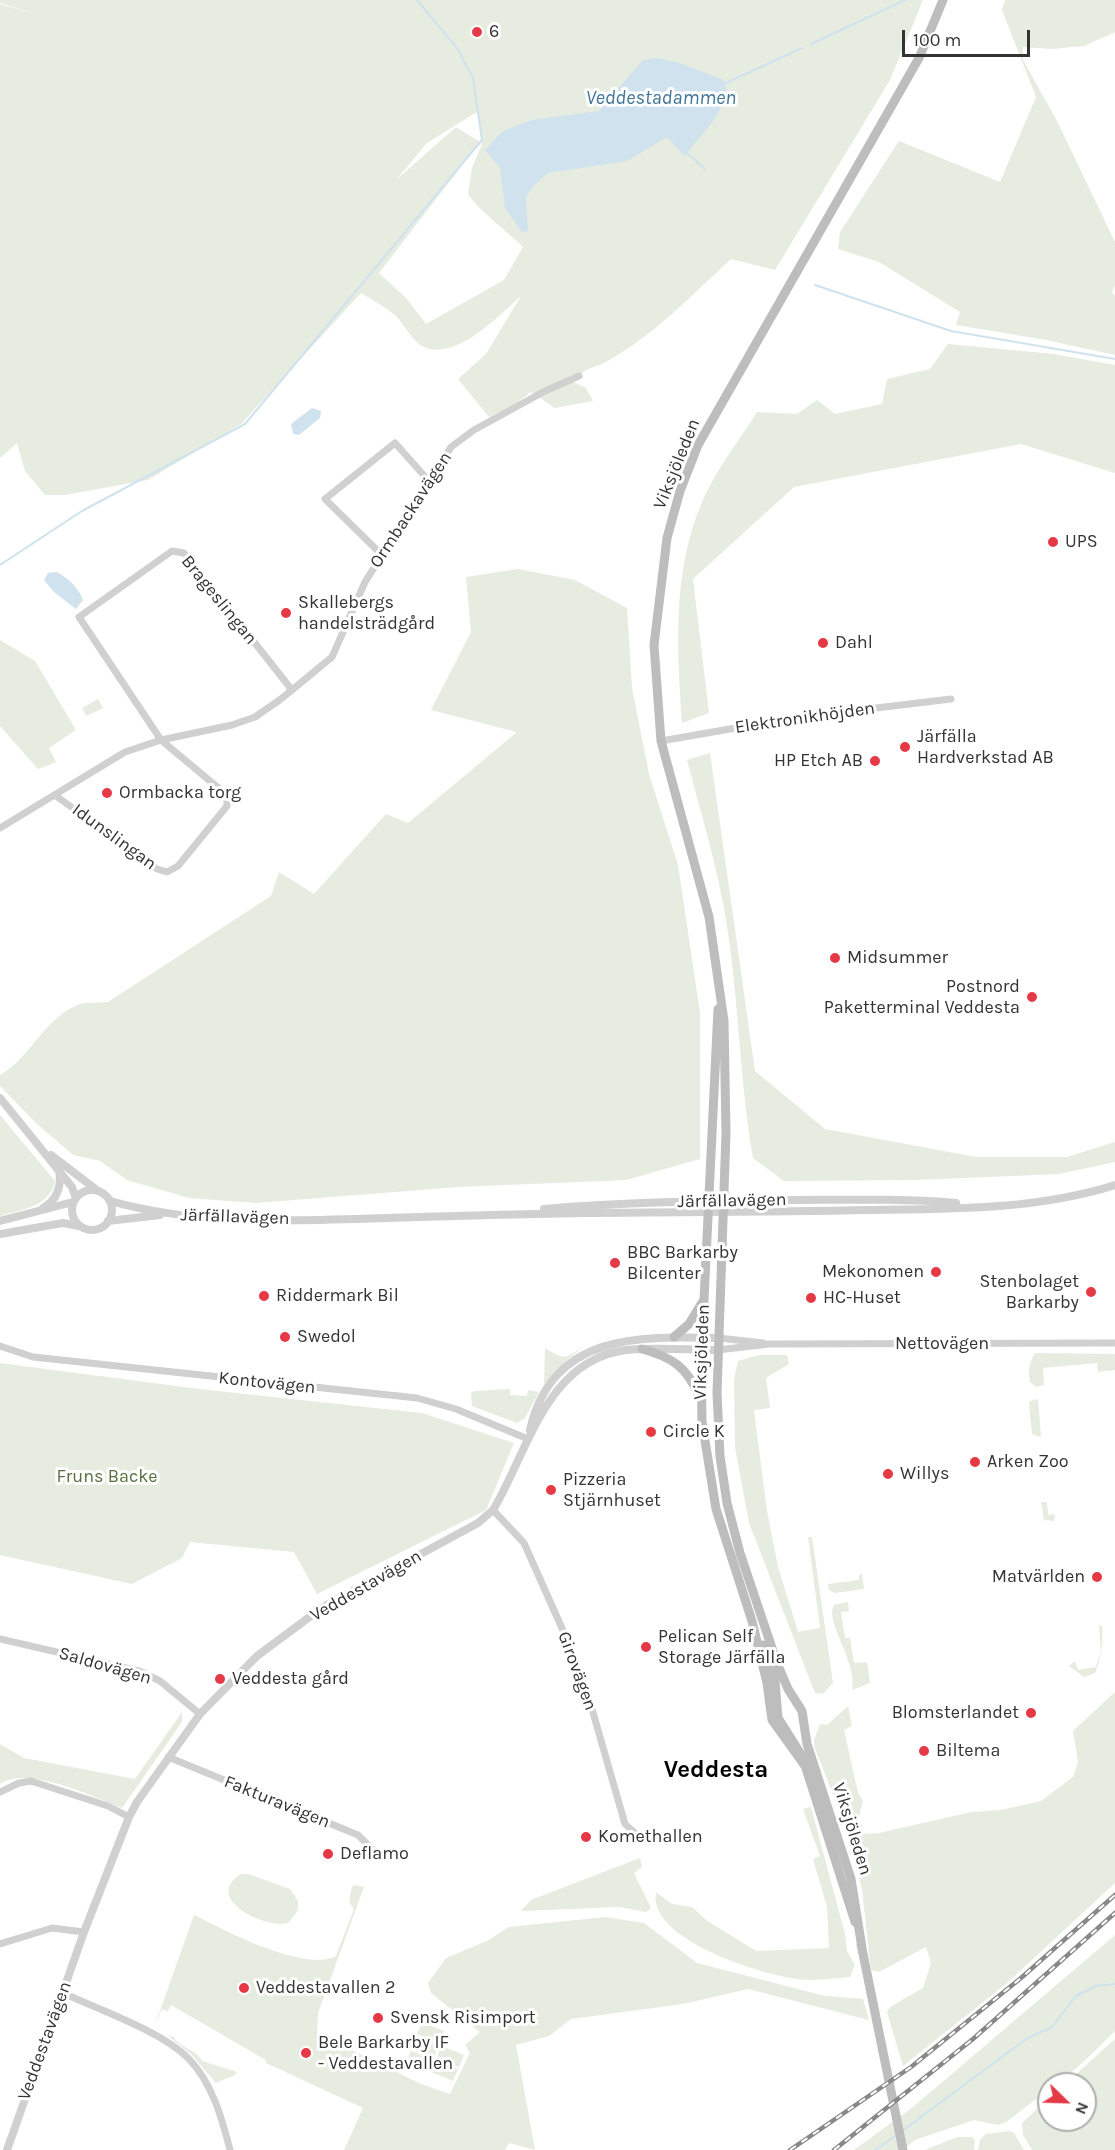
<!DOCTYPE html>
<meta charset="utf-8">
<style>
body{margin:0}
#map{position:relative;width:1115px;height:2150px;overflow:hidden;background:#fff;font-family:Karla,sans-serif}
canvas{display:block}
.north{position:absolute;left:1037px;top:2072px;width:60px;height:60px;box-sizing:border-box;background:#fff;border:2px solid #adadad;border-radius:50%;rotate:113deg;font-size:16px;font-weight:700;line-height:24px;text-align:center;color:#333}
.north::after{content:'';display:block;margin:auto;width:21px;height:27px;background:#e63946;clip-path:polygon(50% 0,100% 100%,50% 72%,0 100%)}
.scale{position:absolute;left:902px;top:30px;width:128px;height:27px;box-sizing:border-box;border:3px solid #333;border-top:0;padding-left:8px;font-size:18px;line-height:21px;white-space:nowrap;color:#333;-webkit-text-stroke:4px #fff;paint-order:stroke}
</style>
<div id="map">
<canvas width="1115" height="2150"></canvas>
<div class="north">N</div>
<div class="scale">100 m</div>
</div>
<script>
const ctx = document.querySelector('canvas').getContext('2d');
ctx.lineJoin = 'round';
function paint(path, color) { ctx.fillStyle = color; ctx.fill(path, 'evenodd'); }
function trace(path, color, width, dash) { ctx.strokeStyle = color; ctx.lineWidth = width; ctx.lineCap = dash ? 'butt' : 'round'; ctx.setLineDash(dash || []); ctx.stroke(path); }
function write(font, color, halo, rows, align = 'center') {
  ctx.font = font + ' Karla,sans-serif'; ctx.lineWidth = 6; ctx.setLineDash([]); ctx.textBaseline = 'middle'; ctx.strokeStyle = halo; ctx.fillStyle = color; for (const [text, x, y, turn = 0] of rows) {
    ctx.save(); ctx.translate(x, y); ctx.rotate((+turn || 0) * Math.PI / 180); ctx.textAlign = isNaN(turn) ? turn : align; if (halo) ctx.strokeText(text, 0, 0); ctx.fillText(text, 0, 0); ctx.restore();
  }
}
paint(new Path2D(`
 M 0,0 L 923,0 L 890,80 L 775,270 L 731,259 C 694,293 656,333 611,359 C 595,369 587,365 573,382 L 586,388 L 593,401 L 555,408 L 531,392 L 511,407 L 489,417 L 458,379 L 486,354 L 521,296 C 499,315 451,367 419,344 C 410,337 404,324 396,316 C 385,307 373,300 361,293 L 241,424 L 148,480 L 65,495 L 45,495 L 25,471 L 17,443 L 0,458 L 0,4 L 39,15 L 0,3 ZM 477,112 L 482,144 L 472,168 L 468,194 C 478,210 508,232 523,247 L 504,280 L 426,324 L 407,299 L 379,273 L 480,142 L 456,127 L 396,180 L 427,143 Z
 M 1005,0 L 1115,0 L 1115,32 L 1084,46 L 1052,49 L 1023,47 L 1023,60 L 1057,121 L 1115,242 L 1115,285 L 1112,292 L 1115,296 L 1115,355 L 1046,340 L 956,325 L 960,312 L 879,262 L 838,249 L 840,232 L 899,141 L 1000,182 L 1036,97 L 1002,10 Z
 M 948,344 L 1054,354 L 1115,365 L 1115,473 L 1021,444 L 794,487 L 693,579 L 709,713 L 682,723 C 677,648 672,573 702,502 C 715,471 739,441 757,412 L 797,414 L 817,400 L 835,414 L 882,404 L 887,379 L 930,369 Z
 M 518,569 L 575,580 L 627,608 L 632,688 L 649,774 L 678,865 L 700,1013 L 700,1159 L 626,1180 L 458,1187 L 256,1203 L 189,1198 L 127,1180 L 100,1161 L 73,1155 L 36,1123 L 0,1086 L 0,1075 C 31,1058 44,1017 80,1004 C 88,1002 99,1003 108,1002 L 271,896 L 279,872 L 314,894 L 386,814 L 408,823 L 517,732 L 431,710 L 471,632 L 466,577 Z
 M 0,640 L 35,661 L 76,730 L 49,748 L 56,762 L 38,769 L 0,726 Z
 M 98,699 L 103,708 L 86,716 L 82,708 Z
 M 710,753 L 755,1071 L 825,1129 L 976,1157 L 1067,1157 L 1115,1142 L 1115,1162 L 1059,1174 L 917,1180 L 784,1181 L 753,1158 C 738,1072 739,983 722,898 C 713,852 699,806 687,760 Z
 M 0,1115 L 55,1181 C 50,1207 22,1209 0,1216 Z
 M 585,1346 L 567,1360 L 544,1384 L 545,1348 C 565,1361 566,1358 585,1346 Z
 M 1035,1353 L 1115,1354 L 1115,1370 L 1098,1372 L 1097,1363 L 1043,1368 L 1044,1385 L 1036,1387 L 1030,1382 C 1028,1370 1029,1363 1035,1353 Z
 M 759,1355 L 787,1355 L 789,1364 L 766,1378 L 770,1408 L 754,1410 L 767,1511 L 778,1567 L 798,1632 L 820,1628 L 808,1537 L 812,1537 L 833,1683 L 823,1694 L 815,1693 L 749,1523 L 735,1447 L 734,1380 L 738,1361 Z
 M 0,1363 L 199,1389 L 422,1413 L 514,1443 L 486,1510 L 317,1594 L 294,1552 L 190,1542 L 182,1558 L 132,1584 L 0,1555 Z
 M 510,1389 L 510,1395 L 527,1396 L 528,1390 L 539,1392 L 525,1418 L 517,1423 L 472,1406 L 471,1393 L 474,1391 Z
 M 1038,1399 L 1041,1437 L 1032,1434 L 1029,1405 L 1030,1401 Z
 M 1041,1502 L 1047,1502 L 1048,1515 L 1055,1514 L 1054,1521 L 1044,1520 Z
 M 862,1574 L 864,1589 L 835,1593 L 829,1590 L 828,1584 L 859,1580 L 859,1575 Z
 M 848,1602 L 849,1611 L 841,1612 L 845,1638 L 850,1638 L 854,1663 L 867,1662 L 870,1683 L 852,1690 C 858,1662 824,1622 834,1605 Z
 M 1102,1625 C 1103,1642 1102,1657 1095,1673 L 1084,1677 L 1069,1666 L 1075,1661 L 1078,1670 L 1096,1667 L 1101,1651 L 1099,1626 Z
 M 1115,1692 L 1115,1883 L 1007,1983 L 903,2066 L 887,2012 L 890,2007 L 923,1988 L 931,1963 L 926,1947 L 879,1972 L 871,1970 L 862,1889 L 840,1812 L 814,1746 L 814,1740 L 820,1724 L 827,1725 L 848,1706 L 852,1726 L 844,1730 L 858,1793 L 863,1801 L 858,1820 L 862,1825 L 863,1834 L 879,1833 L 972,1812 L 1001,1810 L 1041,1801 L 1073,1777 L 1078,1762 L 1073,1731 Z
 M 182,1712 L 182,1722 L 122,1808 C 94,1797 28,1765 0,1784 L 0,1744 L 24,1758 L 135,1779 Z
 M 811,1807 L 845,1934 L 847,1951 L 855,1965 L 850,1977 C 836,1978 822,1980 808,1980 C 772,1979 646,1941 656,1892 L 672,1904 L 692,1907 L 706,1920 L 756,1951 L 829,1948 L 827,1907 L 813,1859 L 820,1856 L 803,1809 Z
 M 640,1858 L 642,1867 L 634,1873 L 651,1908 L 646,1912 L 620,1907 L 521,1911 L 531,1900 Z
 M 241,1874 L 248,1874 L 290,1889 L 298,1901 L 298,1910 L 288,1923 C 264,1929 202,1898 241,1874 Z
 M 353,1885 L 364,1887 L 318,2013 L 317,2033 L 421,2084 L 450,2094 L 470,2053 L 465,2045 L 480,2032 L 431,1993 L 428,1983 L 446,1958 L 487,1941 L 509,1927 L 605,1917 L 644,1923 L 697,1963 L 825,1996 L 863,1999 L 869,2020 L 748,1989 L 683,2004 L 571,2019 L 549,2036 L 516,2045 L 535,2150 L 509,2143 L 505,2150 L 344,2150 L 363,2108 L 266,2063 L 266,2060 L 171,2005 L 168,2011 L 162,2009 L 155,2025 L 194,1915 C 224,1930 305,1973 336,1956 L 354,1909 C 347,1901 350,1895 353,1885 Z
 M 1115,1935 L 1115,2031 C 1102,2043 1065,2084 1049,2084 L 1049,2089 L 1006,2122 L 998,2125 L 974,2120 L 915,2140 L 903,2150 L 854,2150 L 913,2107 Z
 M 422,2022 L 444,2031 L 439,2043 L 417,2034 Z
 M 168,2036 L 174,2037 C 179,2048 196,2049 202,2061 L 237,2072 L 235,2075 L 216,2083 L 191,2054 Z
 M 416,2036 L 439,2045 L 434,2057 L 412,2048 Z
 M 1115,2039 L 1115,2150 L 1032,2150 L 1023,2135 L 1022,2123 L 1049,2098 L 1049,2120 L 1085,2120 L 1085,2084 L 1065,2084 Z
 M 441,2046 L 464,2055 L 459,2067 L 437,2058 Z
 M 411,2051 L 433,2060 L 428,2072 L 406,2063 Z
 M 436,2060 L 458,2069 L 453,2081 L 431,2072 Z
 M 1009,2131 L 1014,2133 L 1024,2150 L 978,2150 L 980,2140 L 986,2134 Z
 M 957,2137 L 972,2137 L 975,2140 L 974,2150 L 925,2150 Z`), '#e6ecdf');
paint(new Path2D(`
 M 658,58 C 680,62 703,72 723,80 C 738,102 697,138 685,156 L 667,137 L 627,161 L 548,173 L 534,185 L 526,197 L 528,231 L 522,232 L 505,208 L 500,168 L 485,150 L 503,131 L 532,120 L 599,111 L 643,60 Z
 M 312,408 L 321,411 L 320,418 L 299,435 L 293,434 L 291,424 Z
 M 57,572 C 69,579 78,587 83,600 L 76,609 L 54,592 L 44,580 L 48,573 Z`), '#cfe2ee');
trace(new Path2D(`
 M 811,44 L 905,0
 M 726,83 L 802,48
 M 687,153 L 705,169
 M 815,285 L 951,331 L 1115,359
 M 0,565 L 82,511 L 245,424 L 482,140 L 473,78 L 457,48 L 417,0
 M 902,2131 L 1026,2039 L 1052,2027 L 1076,1996 L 1096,1986 L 1115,1984
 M 875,2150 L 898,2134`), '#cfe2ee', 2);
trace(new Path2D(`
 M 381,554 L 325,499 L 395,443 L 429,481
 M 661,741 L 793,718 L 951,699
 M 56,796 L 157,869 L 167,872 L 178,866 L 227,806 L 227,796 L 222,791 L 161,740 L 79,617 L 172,551 L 184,553 L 187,557 L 292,690
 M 0,828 L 125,752 L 161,740 L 232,725 L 255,717 L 281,699 L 332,657 L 365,582 L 451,447 L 474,430 L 545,391 L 579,376
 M 719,1338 L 763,1343
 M 0,1346 L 33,1357 L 417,1398 L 456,1409 L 528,1439
 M 718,1350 L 769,1344 L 1115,1343
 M 493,1510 L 524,1543 L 565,1635 L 592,1709 L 625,1824 L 642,1839
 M 0,1639 L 139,1671 L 160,1681 L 200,1714
 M 168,1757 L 358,1835 L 379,1856
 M 0,1792 L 19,1783 L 31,1781 L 108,1806 L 129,1817
 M 0,1944 L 52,1928 L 84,1932
 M 63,1993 C 100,2010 161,2031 189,2059 C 212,2083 222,2118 230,2150`), '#d0d0d0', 7);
trace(new Path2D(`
 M 0,1098 L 72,1187 L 76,1198
 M 51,1155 L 98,1191
 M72 1210a20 20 0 1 1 40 0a20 20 0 1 1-40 0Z
 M 110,1201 C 199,1226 295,1221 387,1218 C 453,1216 519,1214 585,1213 C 679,1212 774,1212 869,1210 C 951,1209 1036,1210 1115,1185
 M 43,1208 C 57,1200 62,1186 59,1171
 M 544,1209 C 623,1202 703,1201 782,1200 C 840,1200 898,1198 956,1203
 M 0,1221 L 73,1202
 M 108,1221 L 160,1215
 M 0,1234 L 63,1223 L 79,1226
 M 530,1430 C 552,1333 639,1336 719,1338
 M 7,2150 L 84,1932 L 129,1817 L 137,1802 L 200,1714 L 257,1656 L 323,1607 L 478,1523 L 493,1510 C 528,1452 546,1360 626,1350 C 656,1347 688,1350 718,1350`), '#d0d0d0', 8);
trace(new Path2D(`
 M 718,1009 L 701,1362 L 702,1422 L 716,1509 L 752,1621 L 767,1683 L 772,1720 L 805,1766
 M 674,1337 L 689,1324 L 703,1301
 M 642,1349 C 672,1357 687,1367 699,1396
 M 763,1645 L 775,1681 L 778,1718 L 802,1756 L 855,1922
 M 861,1944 L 903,2150
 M 862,1948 L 851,1879 L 807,1744 L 802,1711 L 788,1689 L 777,1663 L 740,1553 L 727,1503 L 720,1456 L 717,1393 L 726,1133 L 724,1021 L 709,917 L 661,741 L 654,645 L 667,538 L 680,491 L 698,445 L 919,58 L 943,0`), '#bdbdbd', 9);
const rail = new Path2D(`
 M 790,2150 L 911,2067 L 1021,1978 L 1115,1895
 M 834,2150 L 973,2039 L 1115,1913`);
trace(rail, '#888', 4.5);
trace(rail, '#fff', 2, [7]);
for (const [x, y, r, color] of [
 [477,32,6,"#e63946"],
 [1053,542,6,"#e63946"],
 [286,613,6,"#e63946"],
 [823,643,6,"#e63946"],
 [905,747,6,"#e63946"],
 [875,761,6,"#e63946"],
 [107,793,6,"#e63946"],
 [835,958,6,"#e63946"],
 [1032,997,6,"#e63946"],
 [615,1263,6,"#e63946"],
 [936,1272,6,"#e63946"],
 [1091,1292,6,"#e63946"],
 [264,1296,6,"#e63946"],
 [811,1298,6,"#e63946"],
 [285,1337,6,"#e63946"],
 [651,1432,6,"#e63946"],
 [975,1462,6,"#e63946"],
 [888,1474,6,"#e63946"],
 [551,1490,6,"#e63946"],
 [1097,1577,6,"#e63946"],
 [646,1647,6,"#e63946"],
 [220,1679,6,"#e63946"],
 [1031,1713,6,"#e63946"],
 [924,1751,6,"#e63946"],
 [586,1837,6,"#e63946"],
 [328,1854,6,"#e63946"],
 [244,1988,6,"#e63946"],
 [378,2018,6,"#e63946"],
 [306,2053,6,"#e63946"]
]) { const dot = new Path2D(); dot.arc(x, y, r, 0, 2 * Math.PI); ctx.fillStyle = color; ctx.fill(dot); trace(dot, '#fff', 2); }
write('18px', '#333', '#fff', [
 ["6",489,32],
 ["UPS",1065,542],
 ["Skallebergs",298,603],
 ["handelsträdgård",298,624],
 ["Dahl",835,643],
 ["Järfälla",917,737],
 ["Hardverkstad AB",917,758],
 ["HP Etch AB",863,761,"right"],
 ["Ormbacka torg",119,793],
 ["Midsummer",847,958],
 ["Postnord",1020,987,"right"],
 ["Paketterminal Veddesta",1020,1008,"right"],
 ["BBC Barkarby",627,1253],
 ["Bilcenter",627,1274],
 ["Mekonomen",924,1272,"right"],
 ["Stenbolaget",1079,1282,"right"],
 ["Barkarby",1079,1303,"right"],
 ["Riddermark Bil",276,1296],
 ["HC-Huset",823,1298],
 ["Swedol",297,1337],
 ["Circle K",663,1432],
 ["Arken Zoo",987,1462],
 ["Willys",900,1474],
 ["Pizzeria",563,1480],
 ["Stjärnhuset",563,1501],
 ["Matvärlden",1085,1577,"right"],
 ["Pelican Self",658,1637],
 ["Storage Järfälla",658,1658],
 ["Veddesta gård",232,1679],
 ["Blomsterlandet",1019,1713,"right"],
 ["Biltema",936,1751],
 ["Komethallen",598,1837],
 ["Deflamo",340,1854],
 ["Veddestavallen 2",256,1988],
 ["Svensk Risimport",390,2018],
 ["Bele Barkarby IF",318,2043],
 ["- Veddestavallen",318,2064]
], 'left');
write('18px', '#333', '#fff', [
 ["Viksjöleden",677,464,-68],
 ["Ormbackavägen",411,510,-57],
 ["Brageslingan",219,600,51],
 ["Elektronikhöjden",805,718,-8],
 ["Idunslingan",114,837,36],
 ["Järfällavägen",732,1201,-1],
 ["Järfällavägen",235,1217,2],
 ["Nettovägen",942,1344],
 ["Viksjöleden",702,1352,-88],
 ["Kontovägen",267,1383,6],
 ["Veddestavägen",366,1586,-30],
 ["Saldovägen",105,1666,16],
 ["Girovägen",577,1671,70],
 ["Fakturavägen",277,1802,22],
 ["Viksjöleden",852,1829,73],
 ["Veddestavägen",45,2041,-70]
]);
write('18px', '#56703f', '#fff', [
 ["Fruns Backe",107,1477]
]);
write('italic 20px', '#3f7597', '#fff', [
 ["Veddestadammen",661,98]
]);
write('bold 24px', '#000', '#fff', [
 ["Veddesta",716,1770]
]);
</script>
